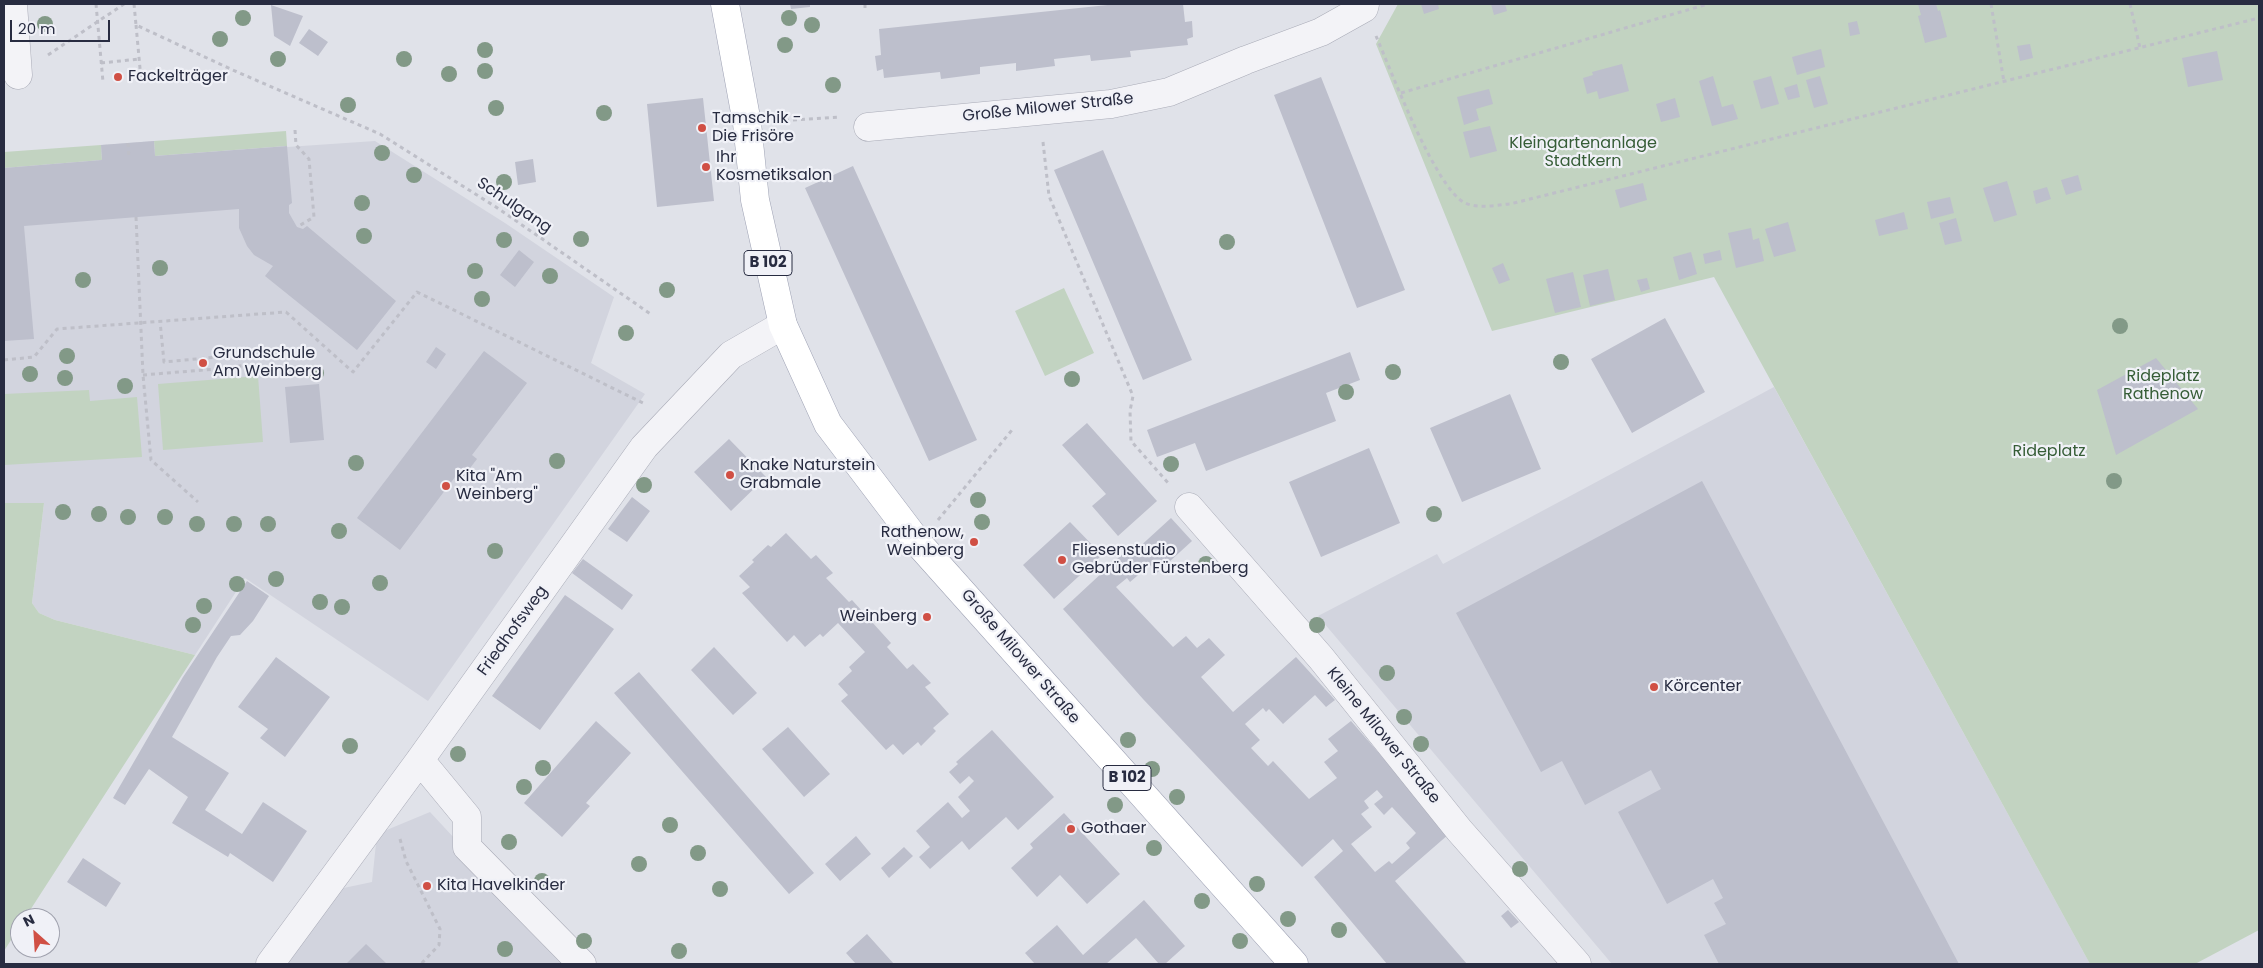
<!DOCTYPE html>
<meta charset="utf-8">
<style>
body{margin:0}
#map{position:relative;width:2263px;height:968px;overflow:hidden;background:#e0e2e9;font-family:Poppins,sans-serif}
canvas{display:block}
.frame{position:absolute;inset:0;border:5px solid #282c41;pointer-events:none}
.north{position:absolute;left:10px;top:908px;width:50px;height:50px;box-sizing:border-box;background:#f0f1f7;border:1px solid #a0a2ae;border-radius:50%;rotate:334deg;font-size:14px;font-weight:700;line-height:20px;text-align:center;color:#282c41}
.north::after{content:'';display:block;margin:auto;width:18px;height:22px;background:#d04f44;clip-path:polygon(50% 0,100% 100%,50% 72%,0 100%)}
.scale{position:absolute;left:10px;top:20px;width:100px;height:22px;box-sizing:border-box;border:2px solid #282c41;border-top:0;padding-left:6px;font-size:15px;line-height:18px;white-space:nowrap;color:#282c41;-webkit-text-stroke:4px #f0f1f7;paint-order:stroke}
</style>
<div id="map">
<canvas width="2263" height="968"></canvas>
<div class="frame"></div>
<div class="north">N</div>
<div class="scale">20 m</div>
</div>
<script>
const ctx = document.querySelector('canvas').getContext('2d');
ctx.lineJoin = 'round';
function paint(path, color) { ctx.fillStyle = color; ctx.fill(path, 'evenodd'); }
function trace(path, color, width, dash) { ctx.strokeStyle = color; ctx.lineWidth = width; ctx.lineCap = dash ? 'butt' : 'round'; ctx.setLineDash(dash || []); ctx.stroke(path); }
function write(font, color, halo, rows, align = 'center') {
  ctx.font = font + ' Poppins,sans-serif'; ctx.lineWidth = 4.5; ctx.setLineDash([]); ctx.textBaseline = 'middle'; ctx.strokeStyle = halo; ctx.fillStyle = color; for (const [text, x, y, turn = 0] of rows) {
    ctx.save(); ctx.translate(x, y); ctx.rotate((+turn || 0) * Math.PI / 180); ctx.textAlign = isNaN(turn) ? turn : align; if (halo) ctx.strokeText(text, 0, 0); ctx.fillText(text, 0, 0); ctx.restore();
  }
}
paint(new Path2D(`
 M 154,141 L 155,156 L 375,141 L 505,223 L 614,297 L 591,363 L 645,394 L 428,701 L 245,578 L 195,655 L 55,620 L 39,613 L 32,603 L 44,503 L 4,503 L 4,168 L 102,160 L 101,145 Z
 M 1774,387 L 2090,964 L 1612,964 L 1318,616 L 1437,554 L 1443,564 Z
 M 430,812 L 571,964 L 283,964 L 339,889 L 372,882 L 377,834 Z`), '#d2d4de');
paint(new Path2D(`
 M 1398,4 L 2259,4 L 2259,930 L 2195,964 L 2090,964 L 1714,277 L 1492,331 L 1376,44 Z
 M 286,131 L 287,146 L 155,156 L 154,141 Z
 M 101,145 L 102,160 L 4,168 L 4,152 Z
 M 1064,288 L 1094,353 L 1045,376 L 1015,311 Z
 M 258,376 L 263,442 L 163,450 L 158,384 Z
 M 89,390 L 90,401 L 137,397 L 142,457 L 4,465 L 4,394 Z
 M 4,503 L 44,503 L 32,603 L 39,613 L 55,620 L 195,655 L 25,918 L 20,918 L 20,926 L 4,951 Z`), '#c2d3c1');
paint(new Path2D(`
 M 790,4 L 810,4 L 810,7 L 791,9 Z
 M 1117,4 L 1183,4 L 1185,22 L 1192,21 L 1193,37 L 1187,39 L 1188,45 L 1130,51 L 1131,57 L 1091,61 L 1090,55 L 1054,59 L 1055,66 L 1016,71 L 1016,63 L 980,67 L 980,74 L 941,79 L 940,72 L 884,78 L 883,69 L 877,71 L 875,56 L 881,55 L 879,29 Z
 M 1421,4 L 1438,4 L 1439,9 L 1424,14 Z
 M 1491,4 L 1505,4 L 1507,11 L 1494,15 Z
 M 1918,4 L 1936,4 L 1938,11 L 1940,10 L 1947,37 L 1925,43 L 1918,16 L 1921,15 Z
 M 271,5 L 303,16 L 290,46 L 274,36 Z
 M 1857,21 L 1860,34 L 1850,36 L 1848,23 Z
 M 309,29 L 328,42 L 318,56 L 299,43 Z
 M 2030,44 L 2033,58 L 2020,61 L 2017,46 Z
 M 1821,49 L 1825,67 L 1797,75 L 1792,57 Z
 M 2217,51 L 2223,80 L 2188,87 L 2182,58 Z
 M 1622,64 L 1629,91 L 1599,99 L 1597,91 L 1587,94 L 1583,78 L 1593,75 L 1592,72 Z
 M 1713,76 L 1722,107 L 1733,104 L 1738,119 L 1712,126 L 1699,81 Z
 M 1771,76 L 1779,104 L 1761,109 L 1753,81 Z
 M 1820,76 L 1828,104 L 1814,108 L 1806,80 Z
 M 1321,77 L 1405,290 L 1357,308 L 1274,95 Z
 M 1797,84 L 1800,97 L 1788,100 L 1784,88 Z
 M 1489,89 L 1493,104 L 1476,109 L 1479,120 L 1464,125 L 1457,97 Z
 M 703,98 L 714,201 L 657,207 L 647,104 Z
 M 1675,98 L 1680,117 L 1661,122 L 1656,104 Z
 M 1490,126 L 1497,151 L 1470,158 L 1463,132 Z
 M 154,141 L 155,156 L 287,146 L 292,203 L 289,205 L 289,213 L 297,227 L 303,229 L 307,226 L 396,301 L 357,350 L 265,276 L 273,266 L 254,255 L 247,246 L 239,228 L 239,209 L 24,226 L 34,339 L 4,341 L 4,168 L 102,160 L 101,145 Z
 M 1103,150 L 1192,360 L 1143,380 L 1054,170 Z
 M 533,159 L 536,182 L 518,185 L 515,162 Z
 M 853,166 L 977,440 L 929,461 L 805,188 Z
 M 2078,175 L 2082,190 L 2066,195 L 2061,180 Z
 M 2007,181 L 2017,215 L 1994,222 L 1983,188 Z
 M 1643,183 L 1647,200 L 1620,208 L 1615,190 Z
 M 2047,187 L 2051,199 L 2036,204 L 2033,191 Z
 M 1950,197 L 1954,213 L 1931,219 L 1927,202 Z
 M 1904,212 L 1908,229 L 1879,236 L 1875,220 Z
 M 1956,218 L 1962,241 L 1945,245 L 1939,223 Z
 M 1788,222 L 1796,251 L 1774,257 L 1765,229 Z
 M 1751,228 L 1753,240 L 1759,238 L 1764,261 L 1736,268 L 1728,233 Z
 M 519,250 L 534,262 L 515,287 L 500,275 Z
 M 1720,250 L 1722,260 L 1705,264 L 1703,254 Z
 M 1691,252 L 1697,274 L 1679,280 L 1673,257 Z
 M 1503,263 L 1510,280 L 1499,284 L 1492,268 Z
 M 1608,269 L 1615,300 L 1590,306 L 1583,275 Z
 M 1573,272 L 1581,307 L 1555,313 L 1546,279 Z
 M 1647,278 L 1650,289 L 1641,292 L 1637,280 Z
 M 1665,318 L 1705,392 L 1632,433 L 1591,359 Z
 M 436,347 L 446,354 L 436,369 L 426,362 Z
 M 484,351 L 527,383 L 472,455 L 477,459 L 460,481 L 455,477 L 400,550 L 357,518 Z
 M 1350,352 L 1360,380 L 1326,393 L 1336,421 L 1206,471 L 1195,443 L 1157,457 L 1147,430 Z
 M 2156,358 L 2198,409 L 2116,455 L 2097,390 Z
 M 319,384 L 324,440 L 290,443 L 285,387 Z
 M 1510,394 L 1541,469 L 1462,502 L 1430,428 Z
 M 1087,423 L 1157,501 L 1118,536 L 1092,506 L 1106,494 L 1062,445 Z
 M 729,439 L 766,477 L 731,511 L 694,472 Z
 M 1369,448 L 1400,523 L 1321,557 L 1289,482 Z
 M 1702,481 L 1959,964 L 1719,964 L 1704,935 L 1726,924 L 1714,903 L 1723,898 L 1713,879 L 1667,904 L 1618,812 L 1661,789 L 1651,770 L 1585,805 L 1562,761 L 1541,772 L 1456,613 Z
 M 632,497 L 650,511 L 627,542 L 608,529 Z
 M 1171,518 L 1192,541 L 1157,573 L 1150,565 L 1130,582 L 1127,578 L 1116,587 L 1173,647 L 1186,636 L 1197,648 L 1209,638 L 1225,655 L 1201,677 L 1233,712 L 1296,657 L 1335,700 L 1326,707 L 1315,695 L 1283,724 L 1269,709 L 1266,712 L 1263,708 L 1245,724 L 1260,740 L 1251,748 L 1268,766 L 1273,761 L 1309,799 L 1337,778 L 1324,762 L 1338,751 L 1328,739 L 1351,721 L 1449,834 L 1395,881 L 1467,964 L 1387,964 L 1314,877 L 1343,851 L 1333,839 L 1302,867 L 1143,699 L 1063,609 L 1132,545 L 1136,550 ZM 1377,790 L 1383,797 L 1374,804 L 1384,815 L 1392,807 L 1416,833 L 1406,843 L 1410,848 L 1392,864 L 1389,861 L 1375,872 L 1351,844 L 1372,827 L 1361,814 L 1369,808 L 1364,801 Z
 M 1070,522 L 1102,555 L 1054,599 L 1023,565 Z
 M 786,533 L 811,559 L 816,555 L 833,573 L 826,578 L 849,602 L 852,600 L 891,643 L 887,647 L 907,669 L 913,664 L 931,683 L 925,687 L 949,714 L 933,728 L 936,731 L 921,746 L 918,742 L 903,755 L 893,744 L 886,750 L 841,701 L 848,695 L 838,684 L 852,671 L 849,667 L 865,652 L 838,623 L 823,637 L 820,634 L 805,647 L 794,635 L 787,642 L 742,593 L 750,587 L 739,576 L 754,562 L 752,560 L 768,545 L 771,547 Z
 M 583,559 L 633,595 L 622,610 L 572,573 Z
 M 247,581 L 269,596 L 253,621 L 240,635 L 231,636 L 217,657 L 172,737 L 229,773 L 205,810 L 242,834 L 263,802 L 307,831 L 273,882 L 230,853 L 228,857 L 172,823 L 188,797 L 149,769 L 125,805 L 113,798 L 183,677 Z
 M 565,595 L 614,629 L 540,730 L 492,696 Z
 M 714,647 L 757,693 L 733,715 L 691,670 Z
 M 276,657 L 330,697 L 285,757 L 260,738 L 268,729 L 238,707 Z
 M 639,672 L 814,873 L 789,894 L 614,693 Z
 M 596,721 L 631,753 L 586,803 L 590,806 L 562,837 L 524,803 Z
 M 788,727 L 830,774 L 804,797 L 762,749 Z
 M 992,730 L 1054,797 L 1018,830 L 1006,817 L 969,850 L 962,841 L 930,869 L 919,857 L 930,847 L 916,831 L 948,802 L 962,818 L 970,811 L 958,797 L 974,781 L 969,776 L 960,784 L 949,772 L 958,764 L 956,762 Z
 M 1064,813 L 1120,874 L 1087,904 L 1060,875 L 1037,897 L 1011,868 L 1033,848 L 1030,844 Z
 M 856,836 L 871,854 L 840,881 L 825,864 Z
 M 904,847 L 913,856 L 889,878 L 881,868 Z
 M 83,858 L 121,883 L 106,907 L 67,882 Z
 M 1144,900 L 1185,946 L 1165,964 L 1159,964 L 1136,938 L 1106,964 L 1035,964 L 1025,953 L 1057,925 L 1083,955 Z
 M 1508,910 L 1519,922 L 1511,928 L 1501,916 Z
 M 867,934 L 894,964 L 856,964 L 846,953 Z
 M 366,944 L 387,964 L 346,964 Z`), '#bdbfcc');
const minor = new Path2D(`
 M 13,4 L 18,75
 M 868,127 L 1111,104 L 1169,92 L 1246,60 L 1321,32 L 1364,8 L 1365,4
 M 1189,507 L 1321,658 L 1459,830 L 1577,964
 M 420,760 L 467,817 L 467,847 L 582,964
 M 270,964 L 420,760 L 644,447 L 731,355 L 783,325`);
const major = new Path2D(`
 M 725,4 L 747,123 L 755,200 L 783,325 L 828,424 L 919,544 L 1294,964`);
trace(minor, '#a9abb7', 29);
trace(major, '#9fa3b5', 29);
trace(new Path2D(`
 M 96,4 L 103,82
 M 134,4 L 136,25 L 235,71 L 380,134 L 496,207 L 652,315
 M 865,4 L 865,8
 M 1991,4 L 2004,82
 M 2130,4 L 2140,48
 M 136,25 L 141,79
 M 1376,36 C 1391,70 1435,188 1465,203 C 1479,209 1495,205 1510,204 L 2259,18
 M 48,55 L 124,4
 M 101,63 L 139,59
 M 1401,93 L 1708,4
 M 777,121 L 839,117
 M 295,130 L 296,145 L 309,159 L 314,217 L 297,227
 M 1043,142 L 1049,196 L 1133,396 L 1130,411 L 1131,441 L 1169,484
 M 128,143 L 129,159
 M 136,217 L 143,375 L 151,460 L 198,502
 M 4,360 L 34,357 L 57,329 L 286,312 L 353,372 L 417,292 L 643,403
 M 143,375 L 240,367 L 239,355 L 164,362 L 160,321
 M 938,520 L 1012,430
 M 400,839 L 406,861 L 440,929 L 439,945 L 421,964`), '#bebfc8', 3, [4, 4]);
trace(minor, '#f3f3f7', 28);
trace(major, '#fff', 28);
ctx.fillStyle = '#829987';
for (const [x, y] of [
 [243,18],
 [789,18],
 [45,24],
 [812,25],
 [220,39],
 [785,45],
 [485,50],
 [278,59],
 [404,59],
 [485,71],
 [449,74],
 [833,85],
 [348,105],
 [496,108],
 [604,113],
 [382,153],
 [414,175],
 [504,182],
 [362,203],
 [364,236],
 [581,239],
 [504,240],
 [1227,242],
 [160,268],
 [475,271],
 [550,276],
 [83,280],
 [667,290],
 [482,299],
 [2120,326],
 [626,333],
 [67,356],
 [1561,362],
 [1393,372],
 [316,373],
 [30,374],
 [65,378],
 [1072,379],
 [125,386],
 [1346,392],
 [557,461],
 [356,463],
 [1171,464],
 [2114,481],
 [644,485],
 [978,500],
 [63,512],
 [99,514],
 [1434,514],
 [128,517],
 [165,517],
 [982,522],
 [197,524],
 [234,524],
 [268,524],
 [339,531],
 [495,551],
 [1206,564],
 [276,579],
 [380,583],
 [237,584],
 [320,602],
 [204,606],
 [342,607],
 [193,625],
 [1317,625],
 [1387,673],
 [1404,717],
 [1128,740],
 [1421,744],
 [350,746],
 [458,754],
 [543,768],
 [1152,769],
 [524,787],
 [1177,797],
 [1115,805],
 [670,825],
 [509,842],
 [1154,848],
 [698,853],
 [639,864],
 [1520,869],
 [542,881],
 [1257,884],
 [720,889],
 [1202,901],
 [1288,919],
 [1339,930],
 [584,941],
 [1240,941],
 [505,949],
 [679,951]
]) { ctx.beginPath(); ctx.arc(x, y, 8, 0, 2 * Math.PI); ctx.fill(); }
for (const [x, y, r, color] of [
 [118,77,5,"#d04f44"],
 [702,128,5,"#d04f44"],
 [706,167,5,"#d04f44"],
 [203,363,5,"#d04f44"],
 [730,475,5,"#d04f44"],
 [446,486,5,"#d04f44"],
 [974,542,5,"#d04f44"],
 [1062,560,5,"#d04f44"],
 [927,617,5,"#d04f44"],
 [1654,687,5,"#d04f44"],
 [1071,829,5,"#d04f44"],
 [427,886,5,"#d04f44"]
]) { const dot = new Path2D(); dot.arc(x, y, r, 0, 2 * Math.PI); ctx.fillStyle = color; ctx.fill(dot); trace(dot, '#f0f1f7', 2); }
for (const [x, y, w] of [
 [768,263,48],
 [1127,778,48]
]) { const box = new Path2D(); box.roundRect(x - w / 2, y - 12.5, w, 25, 4); ctx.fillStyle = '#f0f1f7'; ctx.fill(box); trace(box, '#282c41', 1); }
write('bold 15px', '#282c41', null, [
 ["B 102",768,263],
 ["B 102",1127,778]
]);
write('16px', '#282c41', '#f0f1f7', [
 ["Fackelträger",128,77],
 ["Tamschik -",712,119],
 ["Die Frisöre",712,137],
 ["Ihr",716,158],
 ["Kosmetiksalon",716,176],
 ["Grundschule",213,354],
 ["Am Weinberg",213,372],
 ["Knake Naturstein",740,466],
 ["Grabmale",740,484],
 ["Kita \"Am",456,477],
 ["Weinberg\"",456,495],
 ["Rathenow,",964,533,"right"],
 ["Weinberg",964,551,"right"],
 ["Fliesenstudio",1072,551],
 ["Gebrüder Fürstenberg",1072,569],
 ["Weinberg",917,617,"right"],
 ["Körcenter",1664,687],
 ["Gothaer",1081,829],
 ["Kita Havelkinder",437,886]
], 'left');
write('16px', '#282c41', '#f0f1f7', [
 ["Große Milower Straße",1048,108,-6],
 ["Schulgang",514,206,34],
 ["Friedhofsweg",513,631,-54],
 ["Große Milower Straße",1020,657,49],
 ["Kleine Milower Straße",1383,736,51]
]);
write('16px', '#365d37', '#f0f1f7', [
 ["Kleingartenanlage",1583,144],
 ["Stadtkern",1583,162],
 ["Rideplatz",2163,377],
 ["Rathenow",2163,395],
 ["Rideplatz",2049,452]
]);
</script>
